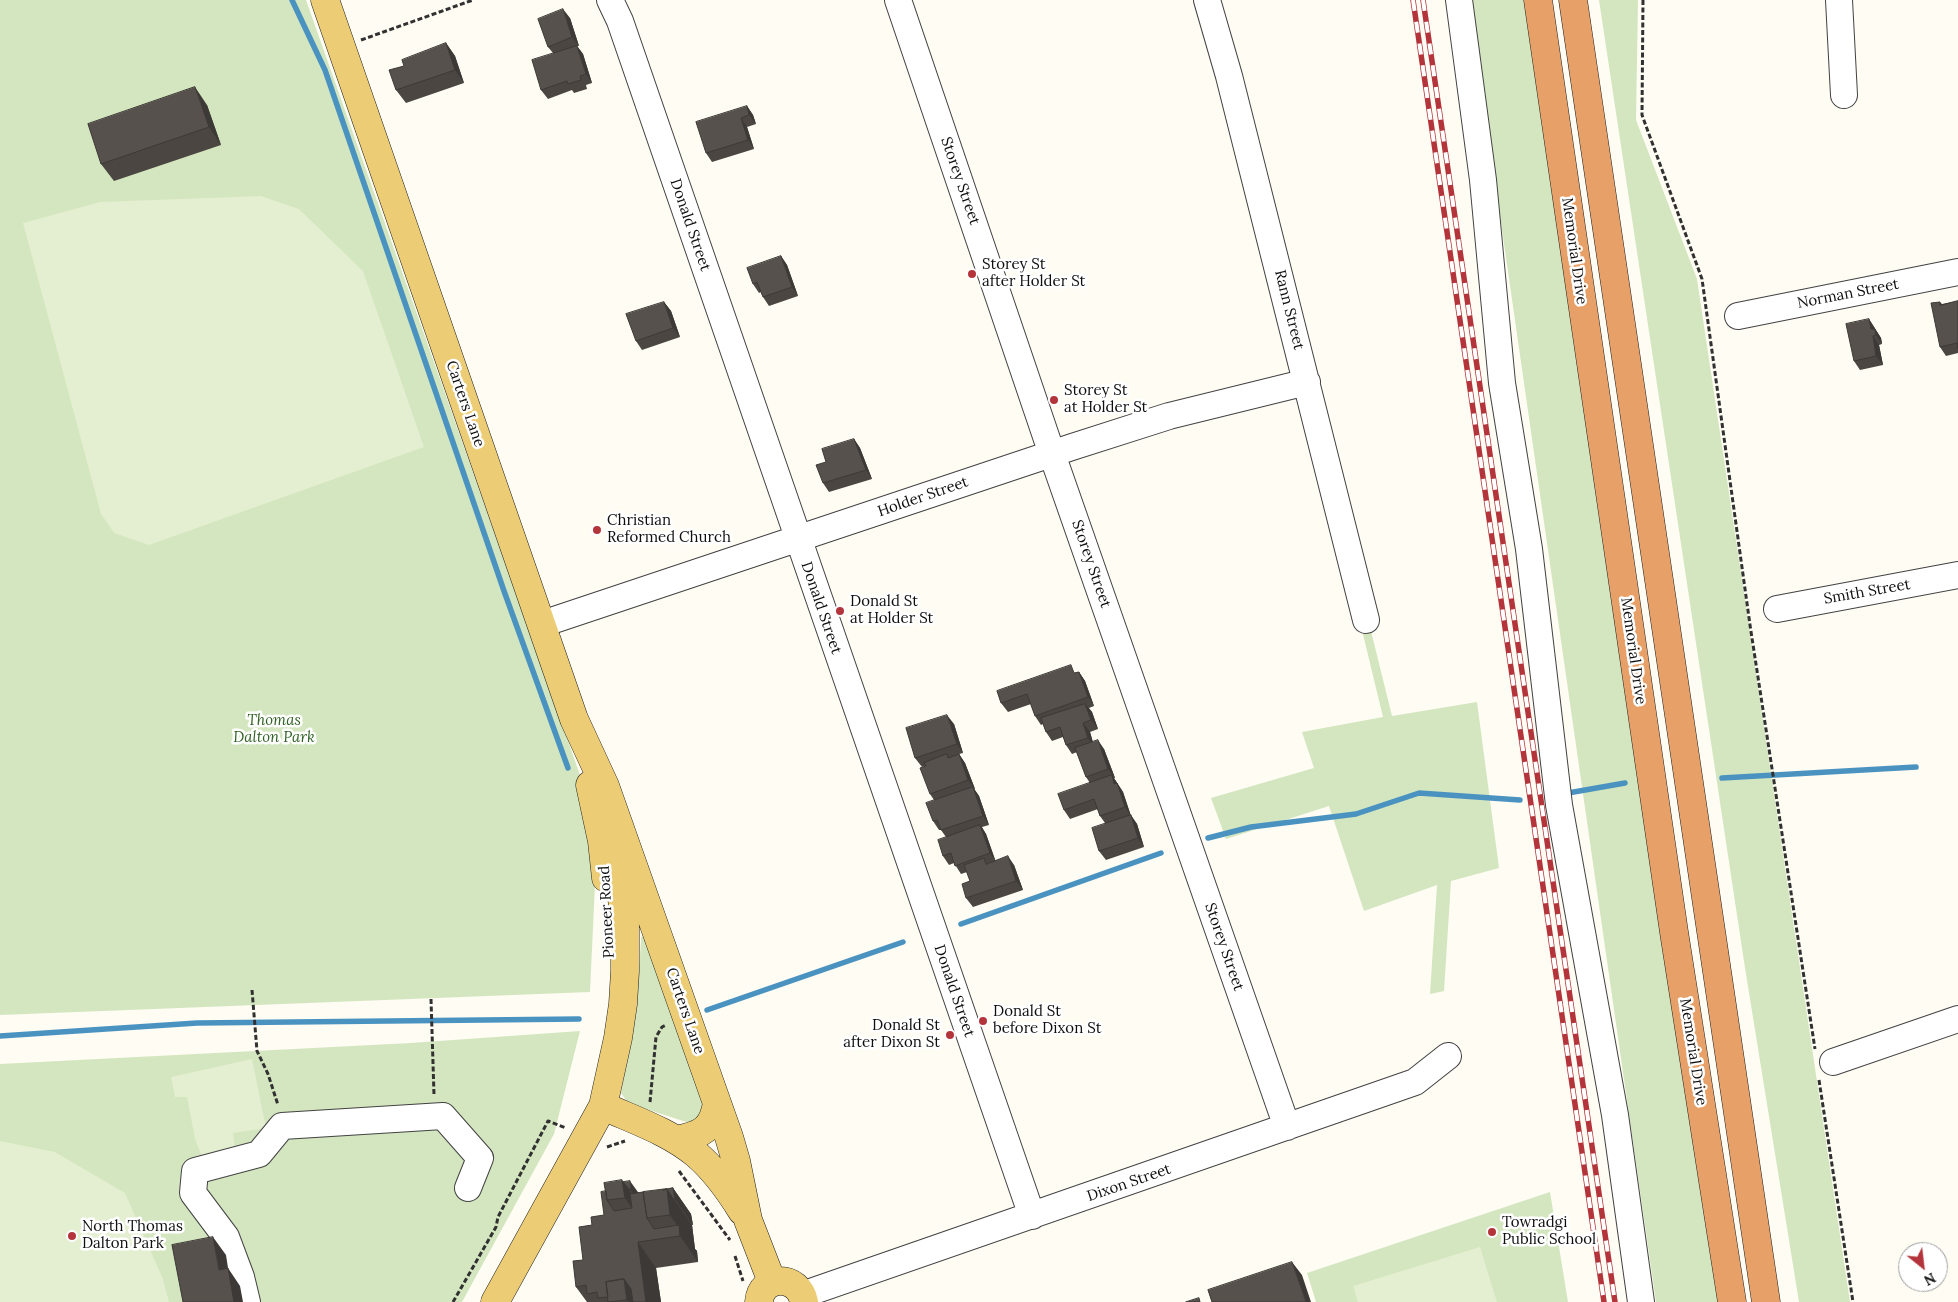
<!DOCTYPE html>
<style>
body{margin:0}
#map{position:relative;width:1958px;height:1302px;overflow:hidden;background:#fefcf3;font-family:Lora,serif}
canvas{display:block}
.north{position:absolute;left:1898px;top:1242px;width:50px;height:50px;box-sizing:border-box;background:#fff;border:1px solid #9f9f9f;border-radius:50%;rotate:151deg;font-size:14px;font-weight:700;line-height:20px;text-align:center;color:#0f0f0f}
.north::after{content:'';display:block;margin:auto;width:18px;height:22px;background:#b3343b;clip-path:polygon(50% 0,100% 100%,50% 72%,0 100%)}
</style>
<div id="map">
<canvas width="1958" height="1302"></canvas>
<div class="north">N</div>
</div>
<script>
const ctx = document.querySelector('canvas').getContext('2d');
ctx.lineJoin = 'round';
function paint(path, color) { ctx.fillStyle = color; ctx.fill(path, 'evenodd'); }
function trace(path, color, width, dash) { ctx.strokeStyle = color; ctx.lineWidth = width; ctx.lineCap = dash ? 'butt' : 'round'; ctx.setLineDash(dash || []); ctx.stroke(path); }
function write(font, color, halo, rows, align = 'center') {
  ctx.font = font + ' Lora,serif'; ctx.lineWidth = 5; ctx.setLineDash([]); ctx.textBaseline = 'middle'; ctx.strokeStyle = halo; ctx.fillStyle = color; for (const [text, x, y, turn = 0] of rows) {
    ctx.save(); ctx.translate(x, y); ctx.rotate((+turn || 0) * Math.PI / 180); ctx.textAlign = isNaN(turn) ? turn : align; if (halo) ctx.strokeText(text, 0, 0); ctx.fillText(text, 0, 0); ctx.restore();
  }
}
paint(new Path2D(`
 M 0,0 L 306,0 L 581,778 L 596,862 L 590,992 L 0,1015 Z
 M 1469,0 L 1526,0 L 1722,1302 L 1656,1302 Z
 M 1599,0 L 1638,0 L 1636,120 L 1697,279 L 1850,1302 L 1799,1302 L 1745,968 Z
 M 1360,622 L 1369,623 L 1392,716 L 1477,702 L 1499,868 L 1451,881 L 1444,991 L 1430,994 L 1437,885 L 1364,911 L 1329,806 L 1226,839 L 1211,798 L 1314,768 L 1302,732 L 1383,717 Z
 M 646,936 L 704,1099 L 703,1110 L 695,1122 L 689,1123 L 628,1103 L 621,1093 L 636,1012 L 641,941 L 641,937 Z
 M 580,1031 L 554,1134 L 462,1302 L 0,1302 L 0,1064 L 411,1043 Z
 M 1550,1192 L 1568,1302 L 1316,1302 L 1307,1273 Z`), '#d4e6bf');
paint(new Path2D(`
 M 261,196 L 299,209 L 363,271 L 424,447 L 149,545 L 114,533 L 101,514 L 23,223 L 100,202 Z
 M 252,1059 L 266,1128 L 233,1133 L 235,1150 L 202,1157 L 195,1139 L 187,1097 L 175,1097 L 171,1077 Z
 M 0,1141 L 55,1152 L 125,1193 L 163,1279 L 169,1302 L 0,1302 Z
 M 1480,1247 L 1497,1302 L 1358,1302 L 1353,1286 Z`), '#e4eed0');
trace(new Path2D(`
 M 292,0 L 325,70 L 504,591 L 568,768
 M 1722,778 L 1916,767
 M 1568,793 L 1625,783
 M 1208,838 L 1251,827 L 1356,814 L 1419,793 L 1520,800
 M 961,924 L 1161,853
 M 707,1010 L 903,942
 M 0,1036 L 197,1023 L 579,1019`), '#4a93c1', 5.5);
const minor = new Path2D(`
 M 610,0 L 620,21 L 1032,1216
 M 898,0 L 1052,454 L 1287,1127
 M 1207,0 L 1229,76 L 1366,620
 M 1459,0 L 1483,180 L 1502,383 L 1529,549 L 1559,805 L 1615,1115 L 1641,1302
 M 1839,0 L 1844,95
 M 1738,316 L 1958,272
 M 1777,609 L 1958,575
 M 542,624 L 1072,447 L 1169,416 L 1307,382
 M 1833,1062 L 1958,1019
 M 802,1295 L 1415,1082 L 1448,1056
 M 247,1302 L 241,1277 L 226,1237 L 193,1193 L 195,1171 L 259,1154 L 282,1126 L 443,1116 L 480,1158 L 468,1188`);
const major = new Path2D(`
 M 325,0 L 574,719 L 605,786 L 729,1137 L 736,1161 L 748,1220 L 772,1282
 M 590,785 L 602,841 L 606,878
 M 603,1106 C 634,1120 670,1132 696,1154 C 715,1170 729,1190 742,1211
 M 676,1140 C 702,1135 713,1129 717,1103
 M 495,1302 L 603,1106 L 618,1038 L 623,1004 L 625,971 L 625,926 L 617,851
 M 759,1302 C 761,1274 799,1274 804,1302`);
const highway = new Path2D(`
 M 1538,0 L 1674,932 L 1732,1302
 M 1573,0 L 1766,1302`);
trace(minor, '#424242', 28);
trace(major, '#202020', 29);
trace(highway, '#202020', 29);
trace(new Path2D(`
 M 1643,0 L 1642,115 L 1702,279 L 1750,625 L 1815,1049
 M 361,40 L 473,0
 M 252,990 L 257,1051 L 268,1074 L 278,1105
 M 431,999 L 434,1095
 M 1819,1080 L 1853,1302
 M 650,1102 L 656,1037 L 662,1027 L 666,1025
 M 607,1147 L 625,1141
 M 679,1171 L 730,1240
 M 735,1256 L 743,1281
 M 453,1302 L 496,1227 L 498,1217 L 548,1121 L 566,1128`), '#313131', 3, [5, 2.5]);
trace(minor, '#fff', 26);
trace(major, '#eccd75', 28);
trace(highway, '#e7a068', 28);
const rail = new Path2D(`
 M 1413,0 L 1604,1302
 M 1423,0 L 1615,1302`);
trace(rail, '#b3343b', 5.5);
trace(rail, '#fff', 4, [11]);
paint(new Path2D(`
 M 570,18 L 579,46 L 577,46 L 583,54 L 592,83 L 586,85 L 587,89 L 574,93 L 572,90 L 548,99 L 541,90 L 553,53 L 548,47 Z
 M 446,43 L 455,56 L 464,83 L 406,103 L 396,90 L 404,66 Z
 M 207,105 L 221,145 L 114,181 L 101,164 Z
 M 747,106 L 753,115 L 756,124 L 747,127 L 754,149 L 712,162 L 706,153 Z
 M 781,256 L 787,265 L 798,296 L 769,306 L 763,297 L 761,292 L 759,293 L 753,284 Z
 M 1958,301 L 1958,353 L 1946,356 L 1940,347 L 1940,302 L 1942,304 Z
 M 664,302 L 671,311 L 680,337 L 642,350 L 636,341 Z
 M 1869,319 L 1881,338 L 1882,344 L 1879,345 L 1883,365 L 1860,370 L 1854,361 Z
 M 854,439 L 860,448 L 872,479 L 829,492 L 823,483 L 826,462 Z
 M 1079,672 L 1085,681 L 1094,706 L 1089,708 L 1092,712 L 1098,729 L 1090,732 L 1093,742 L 1104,749 L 1115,778 L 1114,778 L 1123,792 L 1131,816 L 1137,824 L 1144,847 L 1106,860 L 1099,851 L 1105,823 L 1100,816 L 1098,809 L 1070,819 L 1064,810 L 1090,783 L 1086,777 L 1077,752 L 1072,754 L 1066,745 L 1063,737 L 1052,741 L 1046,732 L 1043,724 L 1041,725 L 1035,716 L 1031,704 L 1008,712 L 1001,703 Z
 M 954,724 L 963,753 L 959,754 L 965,763 L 975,789 L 974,789 L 979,796 L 989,825 L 982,827 L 986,834 L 995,860 L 1014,865 L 1023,890 L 973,907 L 966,898 L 970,881 L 967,872 L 961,874 L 954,863 L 949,865 L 943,856 L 946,837 L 941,830 L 939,830 L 933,821 L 934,800 L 930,794 L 926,766 L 922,767 L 915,758 Z
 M 623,1182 L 638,1193 L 673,1188 L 691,1214 L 693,1225 L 692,1225 L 695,1249 L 697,1251 L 698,1262 L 656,1268 L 661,1302 L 587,1302 L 576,1287 L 592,1225 L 604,1215 L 606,1191 Z`), '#4b4642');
paint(new Path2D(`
 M 563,9 L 570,18 L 579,46 L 572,37 Z
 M 446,43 L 455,56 L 464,83 L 455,70 Z
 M 577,46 L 583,54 L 592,83 L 586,74 Z
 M 195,87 L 207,105 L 221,145 L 209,127 Z
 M 747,106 L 753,115 L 756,124 L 749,115 Z
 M 741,118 L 747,127 L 754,149 L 748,140 Z
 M 781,256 L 787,265 L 798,296 L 792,287 Z
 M 664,302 L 671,311 L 680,337 L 673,328 Z
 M 1869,319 L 1881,338 L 1882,344 L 1876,335 L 1871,329 Z
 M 1873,336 L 1879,345 L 1883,365 L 1876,356 Z
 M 854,439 L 860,448 L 872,479 L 866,470 Z
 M 1079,672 L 1085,681 L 1094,706 L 1088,697 Z
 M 1085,704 L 1092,712 L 1098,729 L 1091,720 Z
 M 947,715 L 954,724 L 963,753 L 957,744 Z
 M 1083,723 L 1090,732 L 1094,747 L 1088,738 Z
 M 1098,740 L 1104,749 L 1115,778 L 1108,769 Z
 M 959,754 L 965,763 L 975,789 L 968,780 Z
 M 1112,775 L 1123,792 L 1131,816 L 1125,807 L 1114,784 Z
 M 973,787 L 979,796 L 989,825 L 983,816 Z
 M 1131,815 L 1137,824 L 1144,847 L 1138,838 Z
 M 980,825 L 986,834 L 996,862 L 990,853 Z
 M 1008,856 L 1014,865 L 1023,890 L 1016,881 Z
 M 622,1180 L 648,1216 L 647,1218 L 650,1234 L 625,1198 Z
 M 630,1181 L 648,1206 L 649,1216 L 631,1190 Z
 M 673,1188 L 691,1214 L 693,1225 L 675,1199 Z
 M 667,1189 L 692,1225 L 695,1249 L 697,1251 L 698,1262 L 680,1236 L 679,1228 L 670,1215 Z
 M 213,1237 L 226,1255 L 228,1268 L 240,1286 L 243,1302 L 234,1302 L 219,1270 Z
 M 638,1242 L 656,1268 L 661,1302 L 646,1302 Z
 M 1292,1262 L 1302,1275 L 1311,1302 L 1306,1302 Z
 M 624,1279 L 640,1302 L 629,1302 L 627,1300 Z`), '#3d3936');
const building = new Path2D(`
 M 563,9 L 572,37 L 548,47 L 538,19 Z
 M 446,43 L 455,70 L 396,90 L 389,70 L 404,66 L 402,60 Z
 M 577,46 L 586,74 L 580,76 L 581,80 L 568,84 L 567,81 L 541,90 L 532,60 Z
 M 195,87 L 209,127 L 101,164 L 88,124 Z
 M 747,106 L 749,115 L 741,118 L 748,140 L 706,153 L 696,122 Z
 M 781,256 L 792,287 L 763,297 L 757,282 L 753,284 L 747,268 Z
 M 1958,301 L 1958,349 L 1957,343 L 1940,347 L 1931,303 L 1940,302 L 1940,305 Z
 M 664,302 L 673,328 L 636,341 L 626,314 Z
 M 1869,319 L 1871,329 L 1875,329 L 1876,335 L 1873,336 L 1876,356 L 1854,361 L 1846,324 Z
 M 854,439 L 866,470 L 823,483 L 816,465 L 826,462 L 822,449 Z
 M 1071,665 L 1074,673 L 1079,672 L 1088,697 L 1035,716 L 1027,694 L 1001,703 L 997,691 Z
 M 1085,704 L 1091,720 L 1083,723 L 1088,738 L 1066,745 L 1060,727 L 1046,732 L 1041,718 Z
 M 947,715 L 957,744 L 915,758 L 906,728 Z
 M 1098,740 L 1108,769 L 1086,777 L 1075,748 Z
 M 947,754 L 948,758 L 959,754 L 968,780 L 930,794 L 920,768 L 926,766 L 924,763 Z
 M 1112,775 L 1114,784 L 1117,783 L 1125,807 L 1100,816 L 1094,799 L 1064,810 L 1058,794 Z
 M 973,787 L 983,816 L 941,830 L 937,820 L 933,821 L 926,803 Z
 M 1131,815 L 1138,838 L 1099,851 L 1092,828 Z
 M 980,825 L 990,853 L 955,866 L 951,853 L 943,856 L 938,840 Z
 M 1008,856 L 1016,881 L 966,898 L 962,884 L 970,881 L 964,865 L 984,858 L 986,864 Z
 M 622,1180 L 625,1198 L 607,1200 L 604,1183 Z
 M 630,1181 L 631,1190 L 630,1190 L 623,1182 Z
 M 673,1188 L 675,1199 L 674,1200 L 667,1189 L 663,1190 Z
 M 667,1189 L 670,1215 L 647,1218 L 643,1192 Z
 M 606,1191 L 607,1200 L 614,1211 L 632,1208 L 630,1194 L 643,1192 L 647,1218 L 654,1229 L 679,1225 L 680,1236 L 638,1242 L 646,1302 L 633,1302 L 631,1289 L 624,1279 L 606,1282 L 608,1297 L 598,1298 L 597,1292 L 587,1294 L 586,1285 L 576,1287 L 573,1261 L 583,1260 L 579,1227 L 592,1225 L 591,1217 L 604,1215 L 601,1192 Z
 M 213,1237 L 219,1270 L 228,1268 L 234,1302 L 183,1302 L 172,1245 Z
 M 1292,1262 L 1306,1302 L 1212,1302 L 1208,1290 Z
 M 624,1279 L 627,1300 L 608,1302 L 606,1282 Z
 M 1199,1298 L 1200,1302 L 1186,1302 Z`);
paint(building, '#57514d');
trace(building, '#3d3936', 1);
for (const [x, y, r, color] of [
 [972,274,5,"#b3343b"],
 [1054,400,5,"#b3343b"],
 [597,530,5,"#b3343b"],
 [840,611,5,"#b3343b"],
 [983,1021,5,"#b3343b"],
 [950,1035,5,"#b3343b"],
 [1492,1232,5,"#b3343b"],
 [72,1236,5,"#b3343b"]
]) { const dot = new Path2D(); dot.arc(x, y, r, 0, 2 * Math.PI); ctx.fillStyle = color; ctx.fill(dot); trace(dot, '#fff', 2); }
write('15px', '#0f0f0f', '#fff', [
 ["Storey Street",960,181,71],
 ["Donald Street",690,225,71],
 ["Memorial Drive",1574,251,82],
 ["Norman Street",1848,294,-11],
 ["Rann Street",1289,310,76],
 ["Carters Lane",465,404,71],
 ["Holder Street",923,497,-19],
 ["Storey Street",1091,564,71],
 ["Smith Street",1867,592,-10],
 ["Donald Street",821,608,71],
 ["Memorial Drive",1633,651,82],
 ["Pioneer Road",607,912,-93],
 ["Storey Street",1224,947,71],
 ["Donald Street",954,991,71],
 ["Carters Lane",685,1011,71],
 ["Memorial Drive",1693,1052,81],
 ["Dixon Street",1129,1183,-19]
]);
write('15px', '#0f0f0f', '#fff', [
 ["Storey St",982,265],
 ["after Holder St",982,282],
 ["Storey St",1064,391],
 ["at Holder St",1064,408],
 ["Christian",607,521],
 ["Reformed Church",607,538],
 ["Donald St",850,602],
 ["at Holder St",850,619],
 ["Donald St",993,1012],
 ["before Dixon St",993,1029],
 ["Donald St",940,1026,"right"],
 ["after Dixon St",940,1043,"right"],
 ["Towradgi",1502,1223],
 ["Public School",1502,1240],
 ["North Thomas",82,1227],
 ["Dalton Park",82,1244]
], 'left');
write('italic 15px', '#326225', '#fff', [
 ["Thomas",274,721],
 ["Dalton Park",274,738]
]);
</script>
